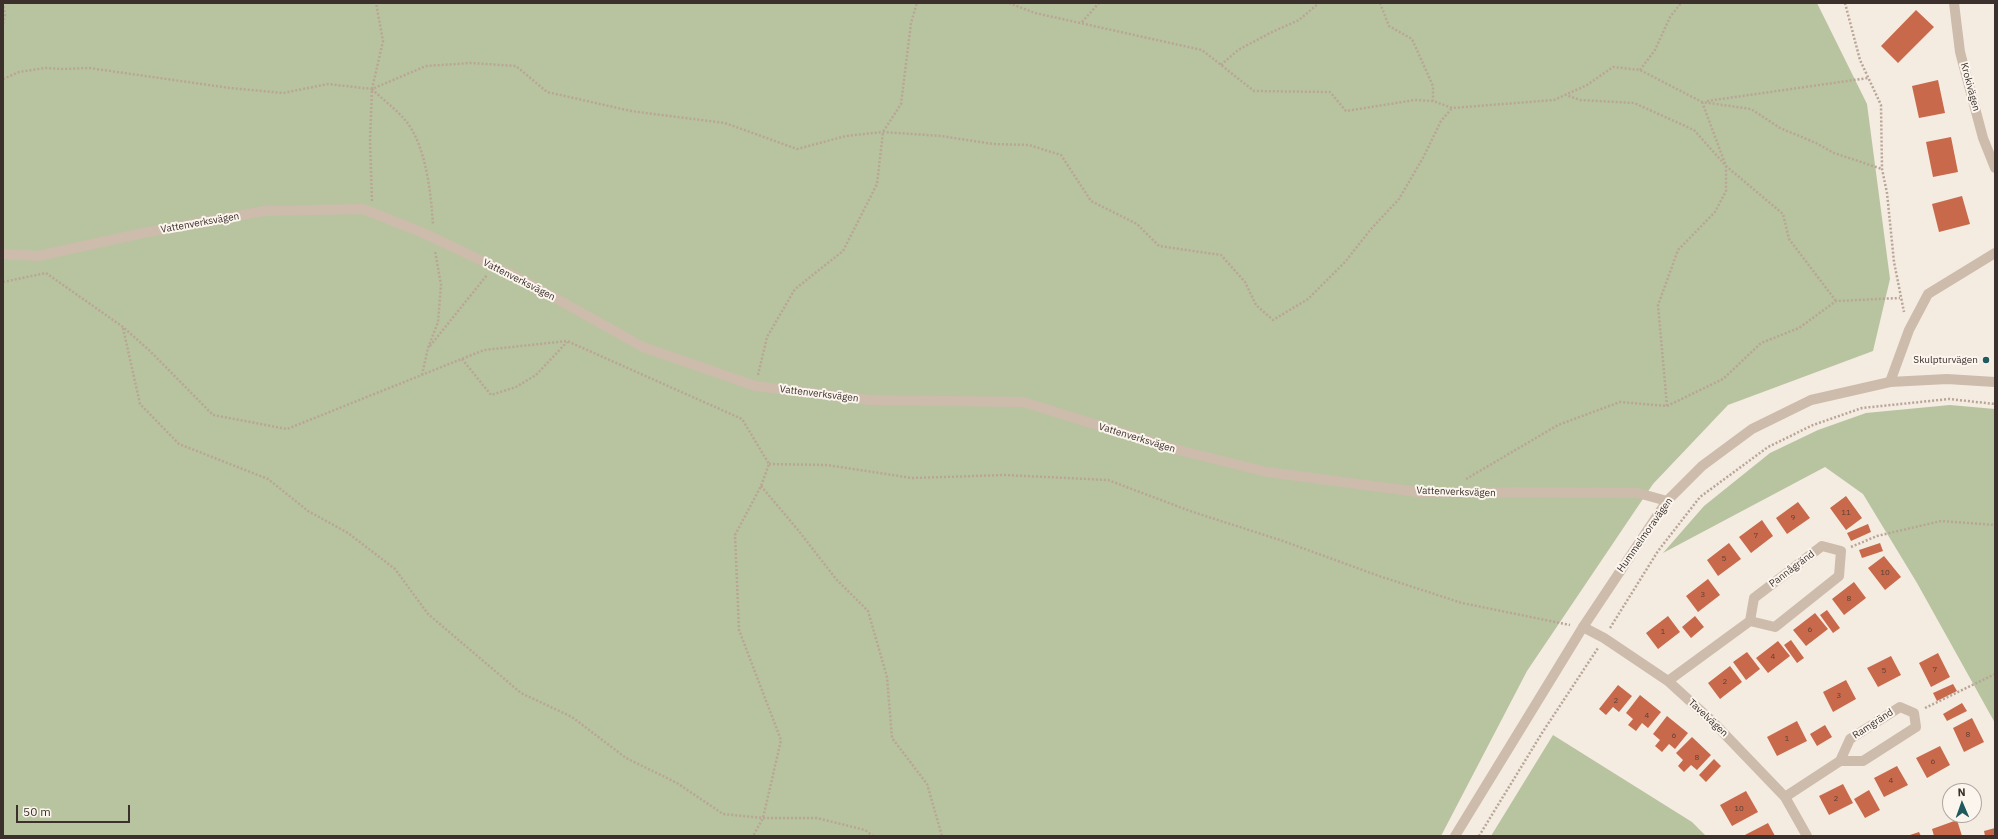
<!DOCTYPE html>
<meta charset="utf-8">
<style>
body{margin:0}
#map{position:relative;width:1998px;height:839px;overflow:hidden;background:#f4ebe1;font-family:"IBM Plex Sans",sans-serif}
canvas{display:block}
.frame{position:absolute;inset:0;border:4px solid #3b302b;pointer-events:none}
.north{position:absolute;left:1942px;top:783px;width:40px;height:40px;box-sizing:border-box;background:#fbf5ee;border:1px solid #aea6a0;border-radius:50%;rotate:358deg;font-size:11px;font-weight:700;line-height:16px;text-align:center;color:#3b302b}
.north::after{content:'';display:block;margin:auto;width:14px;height:18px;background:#1f5a5e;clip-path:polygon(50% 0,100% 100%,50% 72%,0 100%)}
.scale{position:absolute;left:16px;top:805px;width:114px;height:18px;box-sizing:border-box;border:2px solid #3b302b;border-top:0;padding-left:5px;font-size:12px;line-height:14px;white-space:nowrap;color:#3b302b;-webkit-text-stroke:3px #fbf5ee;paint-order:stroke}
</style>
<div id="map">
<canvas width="1998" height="839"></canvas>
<div class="frame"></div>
<div class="north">N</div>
<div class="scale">50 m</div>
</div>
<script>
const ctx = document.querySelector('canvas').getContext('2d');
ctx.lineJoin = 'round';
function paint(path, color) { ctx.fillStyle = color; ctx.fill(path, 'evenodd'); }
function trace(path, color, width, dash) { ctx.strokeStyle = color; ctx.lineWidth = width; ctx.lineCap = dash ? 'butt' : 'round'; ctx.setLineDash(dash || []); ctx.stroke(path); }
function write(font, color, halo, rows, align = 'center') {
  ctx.font = font + ' "IBM Plex Sans",sans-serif'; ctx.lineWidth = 4; ctx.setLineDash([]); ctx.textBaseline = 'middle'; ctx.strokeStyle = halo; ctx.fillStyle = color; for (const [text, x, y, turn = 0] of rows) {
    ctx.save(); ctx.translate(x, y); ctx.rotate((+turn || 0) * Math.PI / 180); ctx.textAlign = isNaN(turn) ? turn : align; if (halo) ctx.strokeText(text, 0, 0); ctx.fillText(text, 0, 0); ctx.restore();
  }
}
paint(new Path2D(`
 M 3,3 L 1817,3 L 1867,104 L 1890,279 L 1873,351 L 1728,405 L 1653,484 L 1527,671 L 1441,836 L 3,836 Z
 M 1950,405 L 1995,409 L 1995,723 L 1917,583 L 1863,494 L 1825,467 L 1663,553 L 1704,506 L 1770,453 L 1818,430 L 1866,413 Z
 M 1553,735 L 1692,822 L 1706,836 L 1491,836 Z`), '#b8c4a0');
paint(new Path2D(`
 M 1916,10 L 1934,27 L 1898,63 L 1881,46 Z
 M 1938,80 L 1945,113 L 1919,118 L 1912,86 Z
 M 1951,137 L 1958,172 L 1933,177 L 1926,142 Z
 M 1962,196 L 1970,224 L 1939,232 L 1932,204 Z
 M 1846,496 L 1862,518 L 1846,530 L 1830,508 Z
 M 1798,502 L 1810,518 L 1787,534 L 1776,518 Z
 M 1762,520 L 1773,536 L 1751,553 L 1739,537 Z
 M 1868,524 L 1871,532 L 1851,541 L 1847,533 Z
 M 1729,543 L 1741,559 L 1718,576 L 1707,560 Z
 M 1880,543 L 1883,551 L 1862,558 L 1859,550 Z
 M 1884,556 L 1901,577 L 1885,590 L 1868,568 Z
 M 1708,579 L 1720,595 L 1698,612 L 1686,596 Z
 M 1854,582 L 1866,598 L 1844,615 L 1832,599 Z
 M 1827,610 L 1840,628 L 1833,633 L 1820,615 Z
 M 1815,613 L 1828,629 L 1806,646 L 1793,630 Z
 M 1668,616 L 1680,632 L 1658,649 L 1646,633 Z
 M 1695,616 L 1704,627 L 1691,638 L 1682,627 Z
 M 1791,640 L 1804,658 L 1797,663 L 1784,645 Z
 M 1778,641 L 1790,656 L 1768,673 L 1756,658 Z
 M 1747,652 L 1760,669 L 1746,680 L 1733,662 Z
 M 1938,653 L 1950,677 L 1931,687 L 1919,663 Z
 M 1891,656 L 1901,675 L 1878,687 L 1867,668 Z
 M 1730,666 L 1742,682 L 1720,699 L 1708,683 Z
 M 1846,680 L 1856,699 L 1833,712 L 1823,692 Z
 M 1953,684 L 1957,691 L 1937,701 L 1933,693 Z
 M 1618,685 L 1632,696 L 1619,712 L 1613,707 L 1606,715 L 1599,709 Z
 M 1640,695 L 1661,712 L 1648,728 L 1642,723 L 1636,731 L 1628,725 L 1633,719 L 1626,713 Z
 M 1962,703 L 1967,711 L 1947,721 L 1943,714 Z
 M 1667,716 L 1688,733 L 1675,749 L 1669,744 L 1662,752 L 1655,746 L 1660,740 L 1653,734 Z
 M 1972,718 L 1984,742 L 1964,752 L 1953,728 Z
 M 1797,721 L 1807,741 L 1777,756 L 1767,737 Z
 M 1825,725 L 1832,737 L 1817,746 L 1810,734 Z
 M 1692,737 L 1711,755 L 1697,770 L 1691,765 L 1684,772 L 1678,766 L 1683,760 L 1676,753 Z
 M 1940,746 L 1950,765 L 1927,778 L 1916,758 Z
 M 1714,759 L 1721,766 L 1706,782 L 1699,775 Z
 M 1897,766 L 1908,785 L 1884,797 L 1874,778 Z
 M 1843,784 L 1853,803 L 1829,815 L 1819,796 Z
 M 1869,790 L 1880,810 L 1865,818 L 1854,799 Z
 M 1746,791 L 1758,812 L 1732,826 L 1720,805 Z
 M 1957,820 L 1962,836 L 1934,836 L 1932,829 Z
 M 1768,823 L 1775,836 L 1743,836 Z
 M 1995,828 L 1995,836 L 1985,836 L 1984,831 Z
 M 1919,832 L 1921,836 L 1907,836 Z`), '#c8694b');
trace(new Path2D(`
 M 1009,3 L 1035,13 L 1202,50 L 1254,91 L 1330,92 L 1346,111 L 1415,100 L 1433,101 L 1452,108 L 1554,100 L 1587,85 L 1613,67 L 1640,70 L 1702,102 L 1751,109 L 1780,128 L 1816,143 L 1834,153 L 1882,169
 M 1380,3 L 1389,26 L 1412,39 L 1433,86 L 1433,101
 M 1845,3 L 1860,60 L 1881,105 L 1882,169 L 1887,193 L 1894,262 L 1904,312
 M 1082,22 L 1099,3
 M 3,24 L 5,15 L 3,3
 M 1221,65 L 1238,50 L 1272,32 L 1299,20 L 1319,3
 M 1640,70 L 1655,50 L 1670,17 L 1681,3
 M 3,79 L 19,72 L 45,68 L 64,69 L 89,68 L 230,88 L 283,93 L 328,84 L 372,89 L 426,66 L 471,63 L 516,66 L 547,92 L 631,111 L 725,123 L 797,149 L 846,136 L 883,132 L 941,136 L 993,144 L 1029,145 L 1061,155 L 1091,201 L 1137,224 L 1159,246 L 1221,255 L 1245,282 L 1256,305 L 1273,320 L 1308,299 L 1345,262 L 1371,229 L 1399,199 L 1424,156 L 1441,121 L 1452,108
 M 372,89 C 382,99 396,109 406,121 C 426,146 431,193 433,225
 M 1707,101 L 1868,78
 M 1702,102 L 1726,166 L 1783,214 L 1789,239 L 1836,301
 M 372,201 L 370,141 L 372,89 L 383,41 L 376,3
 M 3,282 L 46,273 L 123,327 L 150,351 L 213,415 L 287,429 L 484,350 L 567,341 L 742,419 L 769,464 L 761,486 L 735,535 L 739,630 L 781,740 L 763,818 L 753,836
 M 123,328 L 140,404 L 179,444 L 268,479 L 308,511 L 348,533 L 395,569 L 428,614 L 521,693 L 572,717 L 626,758 L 677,783 L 723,814 L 763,818 L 817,818 L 865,830 L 873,836
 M 430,346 L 487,275
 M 462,359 L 491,395 L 516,387 L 536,375 L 567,342
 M 422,375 L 428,348 L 438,322 L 441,285 L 435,251
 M 758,375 L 767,337 L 795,289 L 843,251 L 877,184 L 883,132 L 901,104 L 911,23 L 917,3
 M 1667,406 L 1723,379 L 1761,343 L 1799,328 L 1836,301 L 1900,298
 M 769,464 L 827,465 L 912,478 L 1005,475 L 1108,480 L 1190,511 L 1283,541 L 1379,576 L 1462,603 L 1570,625
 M 1466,479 L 1558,425 L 1620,402 L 1667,406 L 1658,305 L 1678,250 L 1715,212 L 1726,191 L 1726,166 L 1694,130 L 1634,103 L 1580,100 L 1566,95
 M 761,486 L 798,530 L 836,579 L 868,611 L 887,677 L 892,738 L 927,784 L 942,836
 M 1851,547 L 1877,536 L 1941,521 L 1995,525
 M 1610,628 L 1658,551 L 1700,497 L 1768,447 L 1813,425 L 1862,408 L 1949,399 L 1995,404
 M 1925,708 L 1995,674
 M 1479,836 L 1542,733 L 1598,648`), '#b9a596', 2.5, [2, 2]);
trace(new Path2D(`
 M 1954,3 L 1960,52 L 1983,138 L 1995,168
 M 1890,382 L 1909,330 L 1928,294 L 1995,253
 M 1583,627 L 1604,638 L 1668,681 L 1713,722 L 1785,797 L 1807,836
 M 1668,681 L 1750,621 L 1775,627 L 1839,576 L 1841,551 L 1822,546 L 1754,598 L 1750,621
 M 1785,797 L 1840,761 L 1863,761 L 1916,727 L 1914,713 L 1900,707 L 1850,739 L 1840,761`), '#cdbbac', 10);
trace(new Path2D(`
 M 3,254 L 38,256 L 143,233 L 264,211 L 363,209 L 421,232 L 523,280 L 643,347 L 755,386 L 870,400 L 1023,402 L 1178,450 L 1267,472 L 1418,492 L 1638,493 L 1667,501
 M 1455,836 L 1583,627 L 1667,501 L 1702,466 L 1752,429 L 1811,400 L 1890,382 L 1947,379 L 1995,382`), '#cdbbac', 10);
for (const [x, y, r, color] of [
 [1986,360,4,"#1f5a5e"]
]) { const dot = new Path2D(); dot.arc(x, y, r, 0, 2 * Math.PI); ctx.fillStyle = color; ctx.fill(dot); trace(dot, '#fbf5ee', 1.5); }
write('8px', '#5e3e33', null, [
 ["11",1846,513],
 ["9",1793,518],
 ["7",1756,536],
 ["5",1724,559],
 ["10",1885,573],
 ["3",1703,595],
 ["8",1849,599],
 ["6",1810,630],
 ["1",1663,632],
 ["4",1773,657],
 ["7",1935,670],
 ["5",1884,671],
 ["2",1725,682],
 ["3",1839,696],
 ["2",1616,701],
 ["4",1647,716],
 ["8",1968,735],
 ["6",1674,736],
 ["1",1787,739],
 ["8",1697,758],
 ["6",1933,762],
 ["4",1891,781],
 ["2",1836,799],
 ["10",1739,809]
]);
write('10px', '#3b302b', '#fbf5ee', [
 ["Krokivägen",1970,87,75],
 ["Vattenverksvägen",200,223,-10],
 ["Vattenverksvägen",519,280,27],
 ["Vattenverksvägen",819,394,7],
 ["Vattenverksvägen",1137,438,17],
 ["Vattenverksvägen",1456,492,2],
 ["Hummelmoravägen",1645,535,-55],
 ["Pannågränd",1792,569,-37],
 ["Tavelvägen",1708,718,43],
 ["Ramgränd",1873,724,-33]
]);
write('10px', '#3b302b', '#fbf5ee', [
 ["Skulpturvägen",1978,360]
], 'right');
</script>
